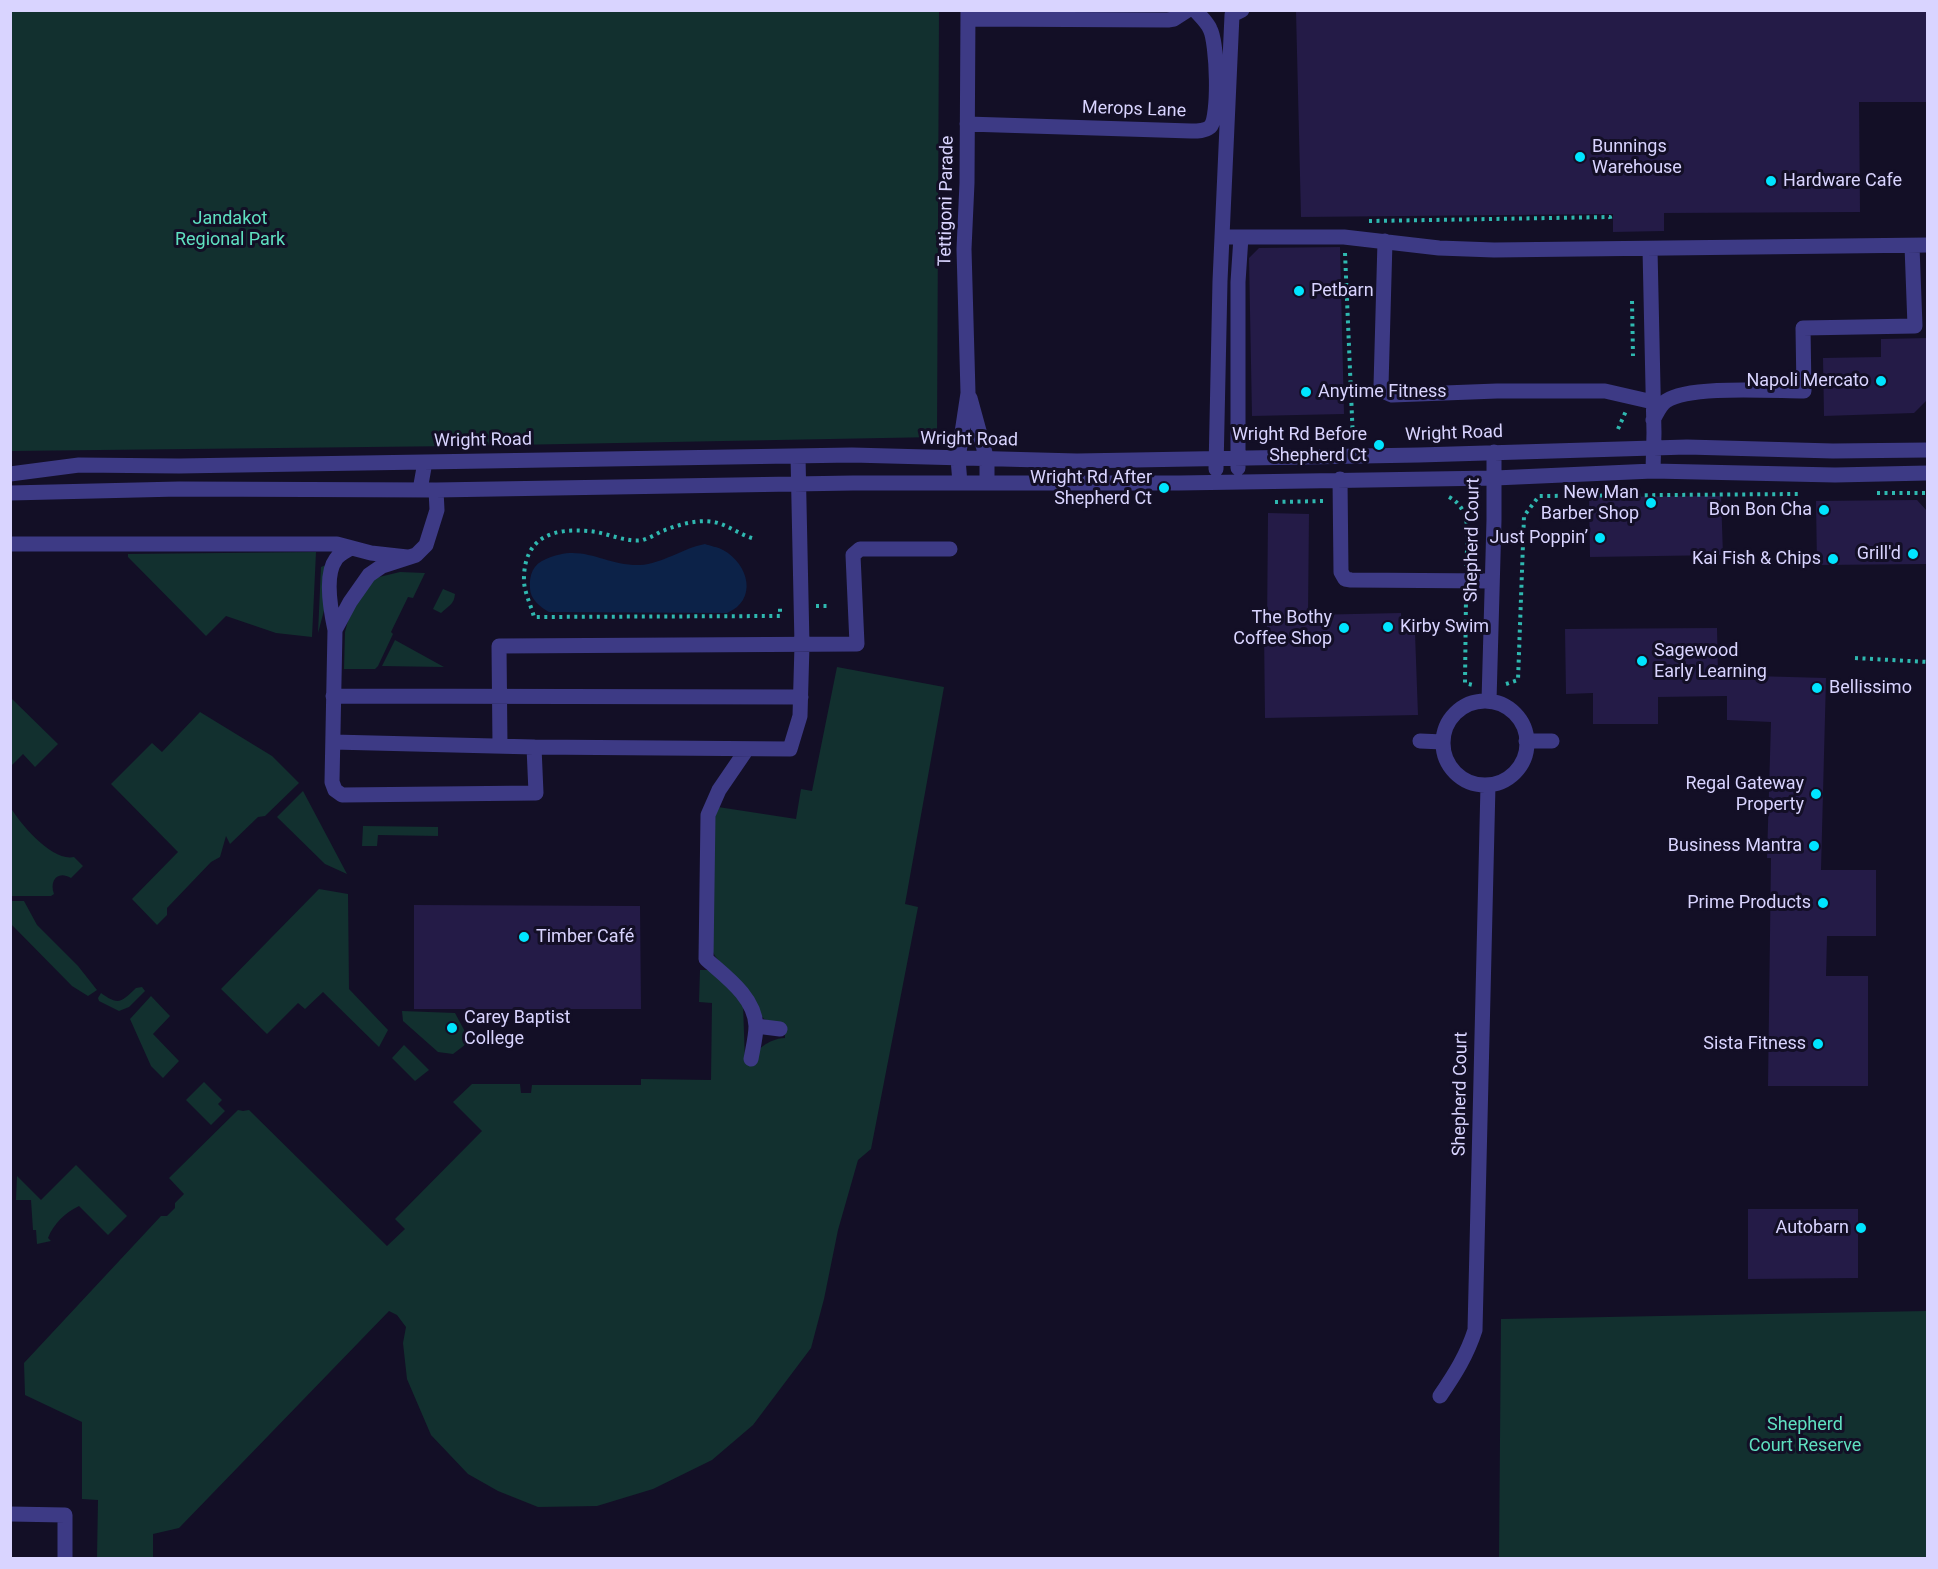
<!DOCTYPE html>
<meta charset="utf-8">
<style>
body{margin:0}
#map{position:relative;width:1938px;height:1569px;overflow:hidden;background:#130f26;font-family:Roboto,sans-serif}
canvas{display:block}
.frame{position:absolute;inset:0;border:12px solid #d9d4ff;pointer-events:none}
</style>
<div id="map">
<canvas width="1938" height="1569"></canvas>
<div class="frame"></div>
</div>
<script>
const ctx = document.querySelector('canvas').getContext('2d');
ctx.lineJoin = 'round';
function paint(path, color) { ctx.fillStyle = color; ctx.fill(path, 'evenodd'); }
function trace(path, color, width, dash) { ctx.strokeStyle = color; ctx.lineWidth = width; ctx.lineCap = dash ? 'butt' : 'round'; ctx.setLineDash(dash || []); ctx.stroke(path); }
function write(font, color, halo, rows, align = 'center') {
  ctx.font = font + ' Roboto,sans-serif'; ctx.lineWidth = 6; ctx.setLineDash([]); ctx.textBaseline = 'middle'; ctx.strokeStyle = halo; ctx.fillStyle = color; for (const [text, x, y, turn = 0] of rows) {
    ctx.save(); ctx.translate(x, y); ctx.rotate((+turn || 0) * Math.PI / 180); ctx.textAlign = isNaN(turn) ? turn : align; if (halo) ctx.strokeText(text, 0, 0); ctx.fillText(text, 0, 0); ctx.restore();
  }
}
paint(new Path2D(`
 M 10,11 L 939,11 L 937,437 L 458,446 L 11,451 Z
 M 316,552 L 312,637 L 276,633 L 226,616 L 206,636 L 128,557 L 128,554 Z
 M 326,565 L 326,603 L 318,633 L 321,567 Z
 M 400,572 L 425,573 L 413,598 L 408,597 L 391,632 L 393,634 L 378,666 L 375,669 L 344,669 L 345,632 L 350,613 L 375,578 Z
 M 443,589 L 455,594 C 454,605 448,606 441,613 L 433,609 Z
 M 395,640 L 444,667 L 382,666 Z
 M 837,667 L 944,687 L 905,904 L 918,907 L 871,1149 L 858,1160 L 838,1230 L 824,1299 L 811,1348 L 753,1425 L 712,1460 L 653,1489 L 597,1506 L 538,1507 L 498,1491 L 468,1474 L 431,1435 L 407,1379 L 403,1343 L 406,1327 L 397,1315 L 389,1311 L 179,1528 L 153,1534 L 153,1558 L 97,1558 L 98,1500 L 82,1499 L 82,1422 L 25,1395 L 24,1363 L 161,1216 L 167,1216 L 175,1208 L 175,1203 L 184,1194 L 169,1178 L 238,1110 L 243,1111 L 249,1110 L 387,1246 L 405,1229 L 395,1219 L 482,1131 L 453,1102 L 472,1084 L 520,1084 L 521,1093 L 531,1093 L 532,1085 L 641,1085 L 641,1079 L 711,1080 L 712,1003 L 699,1002 L 700,970 L 712,970 L 743,1004 L 745,1062 C 758,1051 766,1039 785,1038 L 785,1026 L 764,1019 L 715,956 L 711,948 L 711,829 L 718,807 L 796,819 L 801,789 L 812,791 Z
 M 11,698 L 58,744 L 35,767 L 23,754 L 11,766 Z
 M 200,712 L 272,756 L 299,783 L 265,816 L 258,817 L 230,844 L 226,836 L 220,857 L 211,862 L 167,908 L 167,915 L 157,925 L 132,899 L 178,852 L 111,784 L 152,743 L 162,752 Z
 M 303,791 L 347,874 L 325,864 L 277,817 Z
 M 11,808 C 21,825 53,862 74,857 L 83,866 L 71,878 C 58,870 49,880 54,894 L 51,896 L 11,896 Z
 M 363,826 L 438,827 L 438,836 L 378,835 L 377,846 L 362,846 Z
 M 319,889 L 348,894 L 349,989 L 388,1030 L 379,1047 L 323,992 L 305,1009 L 298,1003 L 267,1034 L 221,989 Z
 M 11,901 L 24,901 L 37,925 L 78,966 L 97,990 L 88,996 L 72,986 L 11,924 Z
 M 142,987 L 145,991 L 129,1007 L 119,1011 L 99,1001 L 98,998 L 101,993 C 119,1006 121,1002 136,988 Z
 M 151,996 L 170,1016 L 153,1034 L 179,1061 L 163,1078 L 151,1066 L 130,1019 Z
 M 402,1011 L 455,1013 L 470,1041 L 453,1054 L 438,1052 L 403,1021 Z
 M 404,1045 L 429,1070 L 415,1081 L 392,1058 Z
 M 204,1082 L 222,1100 L 218,1104 L 225,1111 L 211,1125 L 186,1100 Z
 M 76,1165 L 127,1216 L 108,1235 L 79,1206 C 65,1213 54,1223 48,1238 L 51,1241 L 37,1244 L 36,1230 L 33,1230 L 31,1200 L 16,1200 L 17,1176 L 41,1200 Z
 M 1927,1311 L 1927,1558 L 1499,1558 L 1501,1319 Z`), '#12302f');
paint(new Path2D(`
 M 705,544 C 710,546 718,547 723,550 C 749,564 758,600 727,613 L 549,612 C 540,607 530,599 530,588 C 529,575 533,564 546,559 C 583,542 604,566 640,565 C 662,564 683,548 705,544 Z`), '#0c2248');
paint(new Path2D(`
 M 1928,10 L 1928,102 L 1859,102 L 1860,212 L 1664,213 L 1664,231 L 1613,232 L 1613,214 L 1301,217 L 1296,11 Z
 M 1340,247 L 1344,414 L 1252,416 L 1249,258 L 1259,248 Z
 M 1928,338 L 1928,399 L 1914,413 L 1824,416 L 1823,358 L 1881,357 L 1881,339 Z
 M 1721,496 L 1723,555 L 1590,557 L 1589,497 Z
 M 1917,500 L 1928,512 L 1928,564 L 1817,565 L 1816,501 Z
 M 1268,513 L 1309,514 L 1308,615 L 1401,613 L 1401,633 L 1415,633 L 1418,715 L 1265,718 L 1264,630 L 1267,630 Z
 M 1717,628 L 1718,675 L 1826,678 L 1821,870 L 1876,870 L 1876,936 L 1827,936 L 1826,976 L 1868,976 L 1868,1086 L 1768,1086 L 1771,858 L 1767,858 L 1771,722 L 1727,720 L 1727,696 L 1658,697 L 1658,724 L 1593,724 L 1593,693 L 1566,694 L 1565,629 Z
 M 414,905 L 640,906 L 641,1009 L 414,1009 Z
 M 1748,1209 L 1858,1209 L 1858,1278 L 1748,1279 Z`), '#241b47');
trace(new Path2D(`
 M 1369,221 L 1610,217 L 1611,223
 M 1345,253 L 1353,440
 M 1632,301 L 1633,356
 M 1618,429 L 1626,411
 M 1877,493 L 1928,493
 M 1449,497 C 1474,510 1467,542 1466,566
 M 1275,502 L 1325,501
 M 752,538 C 739,534 728,525 714,522 C 696,519 677,525 660,532 C 655,535 649,538 643,540 C 625,543 606,532 588,531 C 553,528 525,537 524,577 C 523,590 531,605 534,617 L 780,616 L 780,605
 M 1466,597 L 1465,683 L 1473,685
 M 816,606 L 828,606
 M 1855,658 L 1928,662
 M 1506,684 L 1518,680 L 1524,516 L 1539,496 L 1798,494`), '#2fb8b0', 4, [3, 4.5]);
trace(new Path2D(`
 M 968,19 L 1168,20 L 1174,19 L 1188,10
 M 967,124 L 1191,131 C 1198,131 1205,131 1210,127 C 1220,117 1217,42 1210,29 C 1207,22 1200,16 1195,10
 M 1223,237 L 1344,237 L 1439,248 L 1494,250 L 1928,245
 M 1385,241 L 1381,386 C 1383,392 1387,393 1392,395 L 1497,391 L 1605,391 L 1653,402
 M 1650,249 L 1654,433 L 1653,471
 M 970,398 L 987,460 L 987,483
 M 1653,420 C 1657,413 1660,405 1666,401 C 1689,385 1773,391 1804,391 L 1803,328 L 1915,326 L 1912,246
 M 1238,468 L 1238,282 L 1241,237
 M 1216,469 L 1220,281 L 1232,15 L 1242,10
 M 10,474 L 79,465 L 179,466 L 852,455 L 1077,461 L 1419,455 L 1687,447 L 1833,451 L 1928,450
 M 1340,479 L 1341,572 L 1345,579 L 1351,580 L 1492,581
 M 960,483 L 958,459 L 968,393 L 964,249 L 967,183 L 968,10
 M 420,490 L 425,462
 M 10,493 L 179,489 L 436,490 L 853,483 L 1179,483 L 1495,478 L 1653,471 L 1835,475 L 1928,473
 M 10,544 L 337,544 L 371,553 L 407,557
 M 351,548 C 346,551 339,554 336,559 C 324,575 331,612 335,630 L 332,782 L 335,790 L 342,795 L 536,793 L 534,747 L 790,749 L 800,716 L 802,645 L 798,456
 M 335,630 L 350,602 L 369,575 L 382,566 L 416,555 L 426,545 L 437,510 L 436,490
 M 333,696 L 801,697
 M 1489,701 L 1494,520 L 1494,452
 M1443 743a42 42 0 1 1 84 0a42 42 0 1 1-84 0Z
 M 1420,741 L 1443,742
 M 1526,741 L 1552,741
 M 333,742 L 534,747
 M 500,746 L 499,646 L 857,644 L 853,555 L 860,549 L 950,549
 M 747,749 L 719,790 L 708,815 L 706,959 C 725,976 755,997 756,1026 C 756,1036 753,1048 751,1059
 M 756,1026 L 780,1029
 M 1440,1396 C 1455,1374 1467,1355 1475,1330 L 1488,785
 M 10,1514 L 65,1515 L 65,1558`), '#3d3a85', 15);
for (const [x, y, r, color] of [
 [1580,157,6,"#00e5ff"],
 [1771,181,6,"#00e5ff"],
 [1299,291,6,"#00e5ff"],
 [1881,381,6,"#00e5ff"],
 [1306,392,6,"#00e5ff"],
 [1379,445,6,"#00e5ff"],
 [1164,488,6,"#00e5ff"],
 [1651,503,6,"#00e5ff"],
 [1824,510,6,"#00e5ff"],
 [1600,538,6,"#00e5ff"],
 [1913,554,6,"#00e5ff"],
 [1833,559,6,"#00e5ff"],
 [1388,627,6,"#00e5ff"],
 [1344,628,6,"#00e5ff"],
 [1642,661,6,"#00e5ff"],
 [1817,688,6,"#00e5ff"],
 [1816,794,6,"#00e5ff"],
 [1814,846,6,"#00e5ff"],
 [1823,903,6,"#00e5ff"],
 [524,937,6,"#00e5ff"],
 [452,1028,6,"#00e5ff"],
 [1818,1044,6,"#00e5ff"],
 [1861,1228,6,"#00e5ff"]
]) { const dot = new Path2D(); dot.arc(x, y, r, 0, 2 * Math.PI); ctx.fillStyle = color; ctx.fill(dot); trace(dot, '#130f26', 2); }
write('18px', '#d9d4ff', '#130f26', [
 ["Merops Lane",1134,110,2],
 ["Tettigoni Parade",947,201,-89],
 ["Wright Road",1454,434,-2],
 ["Wright Road",969,440,1],
 ["Wright Road",483,441,-1],
 ["Shepherd Court",1473,540,-89],
 ["Shepherd Court",1461,1094,-89]
]);
write('18px', '#d9d4ff', '#130f26', [
 ["Bunnings",1592,147,"left"],
 ["Warehouse",1592,168,"left"],
 ["Hardware Cafe",1783,181,"left"],
 ["Petbarn",1311,291,"left"],
 ["Napoli Mercato",1869,381],
 ["Anytime Fitness",1318,392,"left"],
 ["Wright Rd Before",1367,435],
 ["Shepherd Ct",1367,456],
 ["Wright Rd After",1152,478],
 ["Shepherd Ct",1152,499],
 ["New Man",1639,493],
 ["Barber Shop",1639,514],
 ["Bon Bon Cha",1812,510],
 ["Just Poppin’",1588,538],
 ["Grill'd",1901,554],
 ["Kai Fish & Chips",1821,559],
 ["The Bothy",1332,618],
 ["Coffee Shop",1332,639],
 ["Kirby Swim",1400,627,"left"],
 ["Sagewood",1654,651,"left"],
 ["Early Learning",1654,672,"left"],
 ["Bellissimo",1829,688,"left"],
 ["Regal Gateway",1804,784],
 ["Property",1804,805],
 ["Business Mantra",1802,846],
 ["Prime Products",1811,903],
 ["Timber Café",536,937,"left"],
 ["Carey Baptist",464,1018,"left"],
 ["College",464,1039,"left"],
 ["Sista Fitness",1806,1044],
 ["Autobarn",1849,1228]
], 'right');
write('18px', '#5fe0c0', '#130f26', [
 ["Jandakot",230,219],
 ["Regional Park",230,240],
 ["Shepherd",1805,1425],
 ["Court Reserve",1805,1446]
]);
</script>
